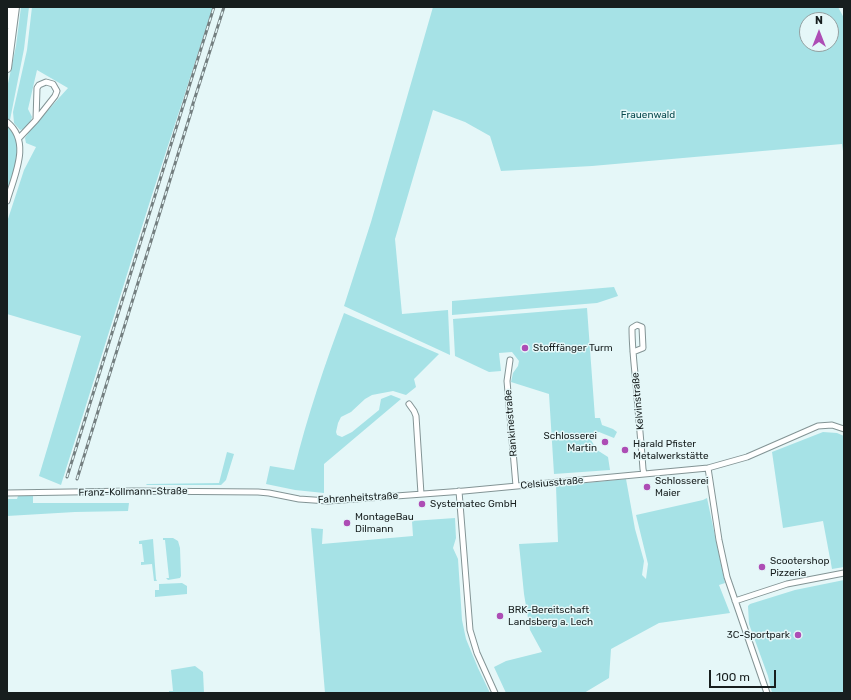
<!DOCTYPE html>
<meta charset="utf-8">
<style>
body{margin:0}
#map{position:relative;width:851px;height:700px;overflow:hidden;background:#e5f7f8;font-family:Rubik,sans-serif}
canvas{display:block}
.frame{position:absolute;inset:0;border:8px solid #171e1e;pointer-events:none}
.north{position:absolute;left:799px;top:12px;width:40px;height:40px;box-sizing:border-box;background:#e5f7f8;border:1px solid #93a0a1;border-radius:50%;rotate:0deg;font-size:11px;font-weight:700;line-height:16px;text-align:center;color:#171e1e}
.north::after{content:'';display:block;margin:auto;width:14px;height:18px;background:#ad4db5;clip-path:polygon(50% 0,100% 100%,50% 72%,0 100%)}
.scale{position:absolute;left:709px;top:670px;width:67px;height:18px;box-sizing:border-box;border:2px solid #171e1e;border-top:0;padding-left:5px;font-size:12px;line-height:14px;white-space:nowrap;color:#171e1e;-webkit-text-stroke:3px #e5f7f8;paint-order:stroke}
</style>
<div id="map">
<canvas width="851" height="700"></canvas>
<div class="frame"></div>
<div class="north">N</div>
<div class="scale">100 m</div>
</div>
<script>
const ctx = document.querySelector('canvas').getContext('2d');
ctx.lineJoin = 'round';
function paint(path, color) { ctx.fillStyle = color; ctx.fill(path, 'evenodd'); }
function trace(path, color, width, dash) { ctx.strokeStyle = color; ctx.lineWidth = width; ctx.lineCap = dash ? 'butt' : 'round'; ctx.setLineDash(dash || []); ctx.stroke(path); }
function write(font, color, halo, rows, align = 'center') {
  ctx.font = font + ' Rubik,sans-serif'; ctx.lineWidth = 3; ctx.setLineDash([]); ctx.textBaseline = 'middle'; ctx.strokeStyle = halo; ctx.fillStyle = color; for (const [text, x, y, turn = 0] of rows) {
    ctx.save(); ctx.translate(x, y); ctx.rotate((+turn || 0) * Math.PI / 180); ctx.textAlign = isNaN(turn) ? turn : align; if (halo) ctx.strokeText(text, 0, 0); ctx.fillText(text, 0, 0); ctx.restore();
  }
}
paint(new Path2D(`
 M 21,7 L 29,7 L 24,49 L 10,120 L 7,119 L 7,88 L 16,46 Z
 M 32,7 L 213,7 L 151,198 L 61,485 L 39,476 L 81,336 L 7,314 L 7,222 L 24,170 L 36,147 L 26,143 L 25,138 L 31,129 L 68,88 L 37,70 L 28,109 L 32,117 C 30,124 27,128 20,130 L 14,123 L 13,112 L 27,50 Z
 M 433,7 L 838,7 L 844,18 L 844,158 L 842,144 L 592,166 L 501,171 L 490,136 L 465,122 L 433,110 L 395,239 L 402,314 L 448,310 L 450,355 L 344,306 L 371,222 ZM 807,20 L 831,20 L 831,44 L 807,44 Z
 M 7,124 C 27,149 15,166 7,193 Z
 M 614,287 L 618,296 L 597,303 L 452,315 L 452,301 Z
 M 587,308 L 595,418 L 600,418 L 602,425 L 613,429 L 617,432 L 614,438 L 599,432 L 593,434 L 591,440 L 597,450 L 608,457 L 610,470 L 554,474 L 549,394 L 511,382 L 513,373 L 518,366 L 519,361 L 512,352 L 499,353 L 501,371 L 489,372 L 455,356 L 453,319 Z
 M 344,313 L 439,354 L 414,379 L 416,387 L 406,395 L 393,391 L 372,395 L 365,399 L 351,412 L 341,417 L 338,423 L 336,432 L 337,435 L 342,437 L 352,432 L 379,410 L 381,399 L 391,395 L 401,399 L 324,464 L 324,493 L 295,490 L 266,484 L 270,466 L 294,470 C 307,417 325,364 344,313 Z
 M 823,432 L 837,433 L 844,436 L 844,567 L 832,569 L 823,521 L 783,528 L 772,452 Z
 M 227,452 L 234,454 L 226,480 L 221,485 L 146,485 L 147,484 L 219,483 Z
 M 626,479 L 635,529 L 644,561 L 642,575 L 646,579 L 648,564 L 636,515 L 703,500 L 707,498 L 725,583 L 719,585 L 730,613 L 659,623 L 611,649 L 609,678 L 584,693 L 506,693 L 494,667 L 506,661 L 542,652 L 530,630 L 524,594 L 519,544 L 558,542 L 556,486 Z
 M 33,495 L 33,503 L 129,503 L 128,511 L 75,512 L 7,516 L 7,499 L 17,499 L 18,496 Z
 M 455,518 L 456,538 L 453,548 L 458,559 L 462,620 L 466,639 L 478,668 L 490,693 L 325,693 L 311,528 L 323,529 L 322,544 L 413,536 L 412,521 Z
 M 163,538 L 173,538 L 178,541 L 180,548 L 181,576 L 180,578 L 168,580 L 166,578 L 169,578 L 165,540 L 163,540 Z
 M 153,539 L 156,579 L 157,581 L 154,581 L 152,564 L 141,565 L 141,562 L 144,562 L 142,544 L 139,544 L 139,541 Z
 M 844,580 L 844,693 L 772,693 L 768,676 L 749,624 L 748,606 L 750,604 L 795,590 Z
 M 182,583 L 187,586 L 187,594 L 155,597 L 155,590 L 159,590 L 159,584 Z
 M 195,666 L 203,672 L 204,693 L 169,693 L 169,691 L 173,691 L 171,670 Z`), '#a6e2e6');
const minor = new Path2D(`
 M 7,122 C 32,142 14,176 7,201
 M 19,138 L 36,120 L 55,96 L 57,91 L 53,84 L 46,82 L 39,85 L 37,88 L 36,120
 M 633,352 L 643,348 L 642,327 L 637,325 L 632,328 C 632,347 634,365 636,383 C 638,412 641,441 643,469 L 644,474
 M 510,360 L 507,381 L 516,486
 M 409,404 L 414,411 L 416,416 L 421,494
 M 708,468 L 719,540 L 727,577 L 767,693
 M 459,491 L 470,630 L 477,653 L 495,693
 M 7,493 L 133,491 L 258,492 L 269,493 L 299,499 L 328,501 L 464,491 L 708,468 L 747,457 L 818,426 L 832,425 L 844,429
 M 735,601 L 787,584 L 844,573`);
const highway = new Path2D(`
 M 7,24 L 9,7
 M 7,68 L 15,7`);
trace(minor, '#839495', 7);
trace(highway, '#839495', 10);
trace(minor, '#fff', 5);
trace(highway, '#fff', 8);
const rail = new Path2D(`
 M 191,110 L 224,7
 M 67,477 L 214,7
 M 77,479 L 193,106`);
trace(rail, '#747f80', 3);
trace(rail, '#e5f7f8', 1.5, [4.5]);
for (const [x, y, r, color] of [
 [525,348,4,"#ad4db5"],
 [605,442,4,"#ad4db5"],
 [625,450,4,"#ad4db5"],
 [647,487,4,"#ad4db5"],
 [422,504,4,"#ad4db5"],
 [347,523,4,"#ad4db5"],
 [762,567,4,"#ad4db5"],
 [500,616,4,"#ad4db5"],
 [798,635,4,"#ad4db5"]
]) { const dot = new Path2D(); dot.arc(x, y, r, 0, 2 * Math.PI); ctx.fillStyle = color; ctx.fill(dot); trace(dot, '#e5f7f8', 1.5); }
write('10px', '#094a4e', '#e5f7f8', [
 ["Frauenwald",648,115]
]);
write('10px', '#171e1e', '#e5f7f8', [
 ["Stofffänger Turm",533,348],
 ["Schlosserei",597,436,"right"],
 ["Martin",597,448,"right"],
 ["Harald Pfister",633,444],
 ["Metalwerkstätte",633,456],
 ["Schlosserei",655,481],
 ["Maier",655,493],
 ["Systematec GmbH",430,504],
 ["MontageBau",355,517],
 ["Dilmann",355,529],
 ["Scootershop",770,561],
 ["Pizzeria",770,573],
 ["BRK-Bereitschaft",508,610],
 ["Landsberg a. Lech",508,622],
 ["3C-Sportpark",790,635,"right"]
], 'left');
write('10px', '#171e1e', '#e5f7f8', [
 ["Kelvinstraße",638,401,-95],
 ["Rankinestraße",511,423,-95],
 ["Celsiusstraße",552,483,-5],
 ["Franz-Kollmann-Straße",133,492,-1],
 ["Fahrenheitstraße",358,498,-3]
]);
</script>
